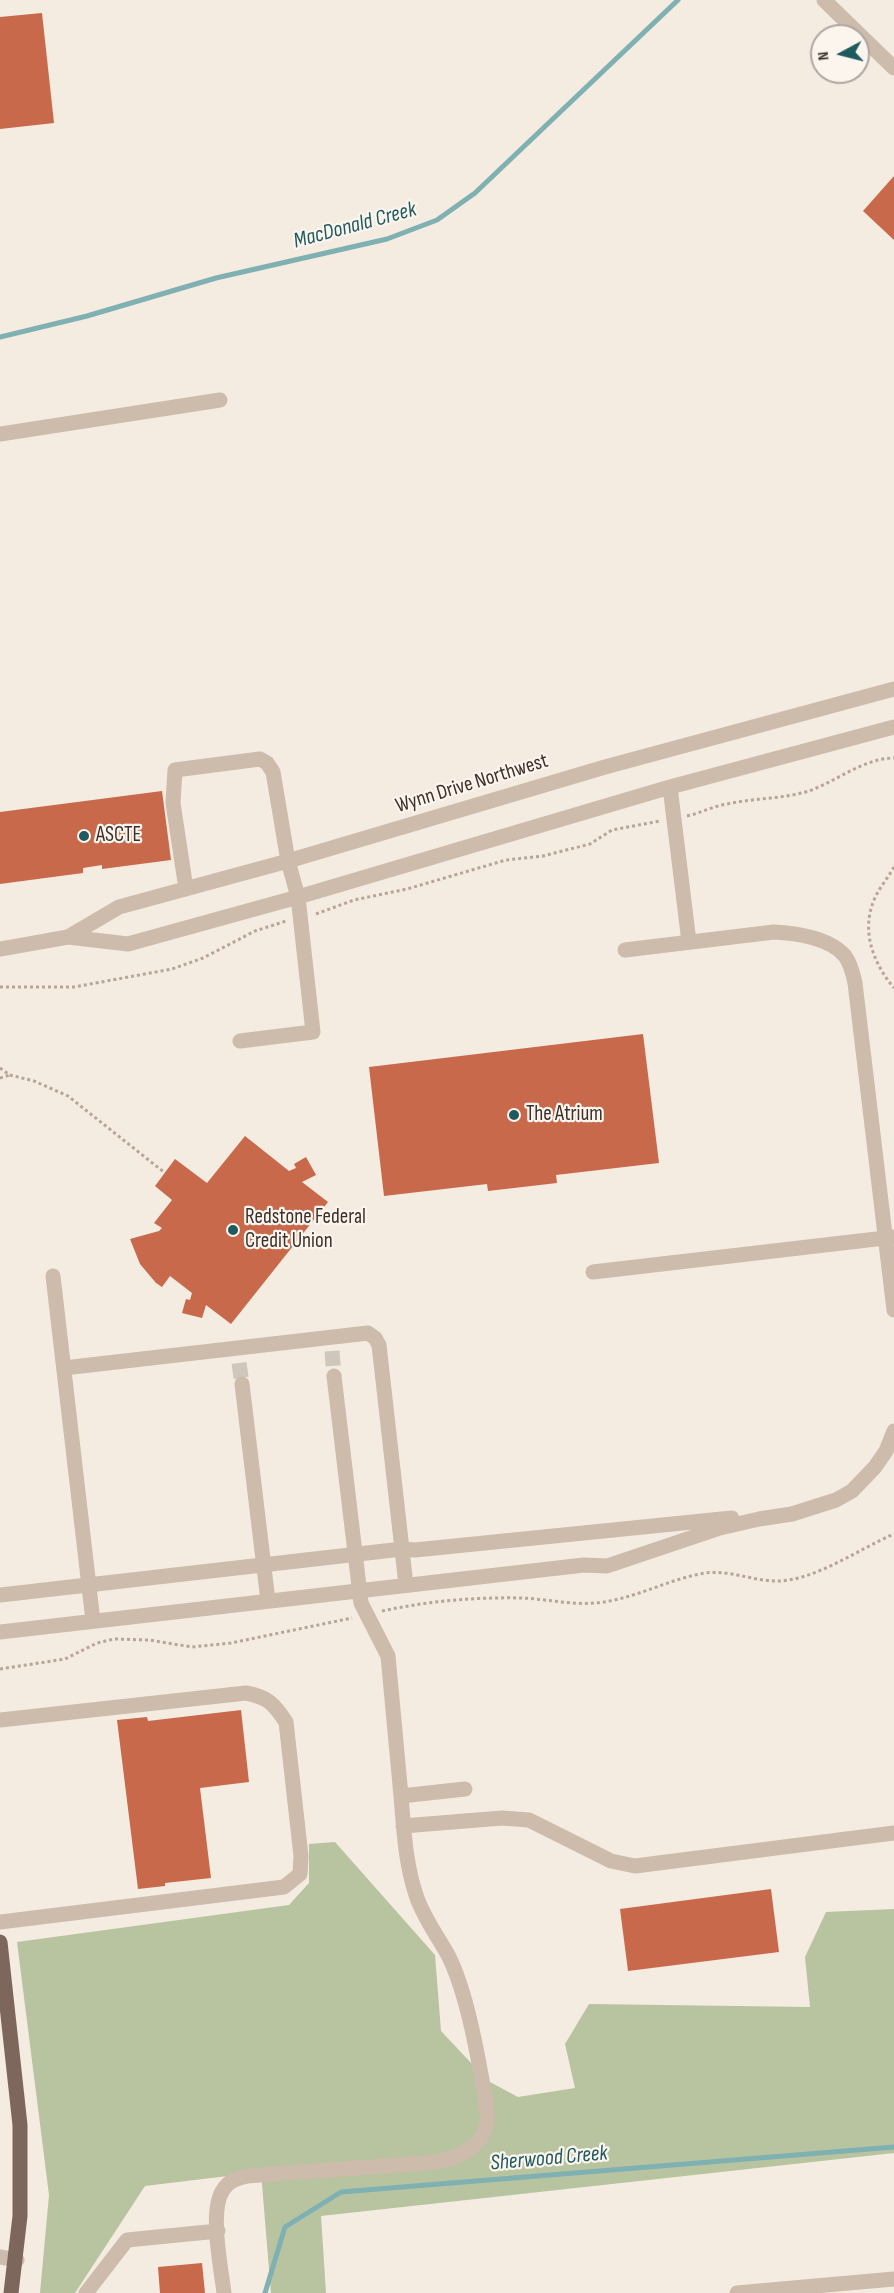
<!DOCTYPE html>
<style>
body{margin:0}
#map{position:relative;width:894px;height:2293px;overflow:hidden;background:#f4ebe1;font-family:"Sofia Sans Condensed",sans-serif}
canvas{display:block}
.north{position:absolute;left:810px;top:24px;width:60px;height:60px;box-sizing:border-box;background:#fbf5ee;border:2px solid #aea6a0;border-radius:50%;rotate:263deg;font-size:16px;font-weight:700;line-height:24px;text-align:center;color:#3b302b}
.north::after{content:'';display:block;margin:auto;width:21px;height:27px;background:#1f5a5e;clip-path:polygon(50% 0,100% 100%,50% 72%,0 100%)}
</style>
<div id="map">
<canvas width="894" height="2293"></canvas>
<div class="north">N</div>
</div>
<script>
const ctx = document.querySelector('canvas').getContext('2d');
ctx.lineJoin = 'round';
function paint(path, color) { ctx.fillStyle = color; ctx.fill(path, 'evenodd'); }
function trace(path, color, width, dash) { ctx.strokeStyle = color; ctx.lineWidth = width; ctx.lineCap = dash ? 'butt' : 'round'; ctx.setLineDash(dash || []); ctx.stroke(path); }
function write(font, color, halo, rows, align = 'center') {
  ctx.font = font + ' "Sofia Sans Condensed",sans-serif'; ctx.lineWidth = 4.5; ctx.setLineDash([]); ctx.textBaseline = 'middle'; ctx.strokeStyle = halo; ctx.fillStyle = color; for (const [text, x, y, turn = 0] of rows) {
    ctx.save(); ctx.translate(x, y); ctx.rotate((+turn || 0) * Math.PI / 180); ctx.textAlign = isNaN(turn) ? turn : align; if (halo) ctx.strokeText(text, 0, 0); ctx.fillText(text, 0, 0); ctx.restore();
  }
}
paint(new Path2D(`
 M 335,1842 L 435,1955 L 441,2031 L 488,2081 L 518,2097 L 575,2088 L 565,2044 L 589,2004 L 810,2007 L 805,1957 L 826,1912 L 894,1909 L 894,2153 L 321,2216 L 326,2293 L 271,2293 L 261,2172 L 145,2186 L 75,2293 L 40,2293 L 49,2195 L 17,1942 L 289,1905 L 309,1883 L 309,1844 Z`), '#b8c4a0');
trace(new Path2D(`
 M 0,337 L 87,316 L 216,278 L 387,239 L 437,220 L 475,193 L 678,0
 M 265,2293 L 285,2227 L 341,2192 L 894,2147`), '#7fb0b2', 5);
paint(new Path2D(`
 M 42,13 L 54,123 L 0,129 L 0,17 Z
 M 894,176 L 894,240 L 863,211 Z
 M 162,791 L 171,860 L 102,869 L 102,865 L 83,868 L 83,873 L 0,884 L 0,812 Z
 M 643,1034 L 659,1163 L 556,1175 L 557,1183 L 488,1191 L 487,1184 L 384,1196 L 369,1067 Z
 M 245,1136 L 289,1171 L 296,1168 L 294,1164 L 306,1157 L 316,1175 L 302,1182 L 328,1202 L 231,1324 L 206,1305 L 202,1318 L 182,1313 L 186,1299 L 190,1300 L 192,1293 L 170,1276 L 162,1287 L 156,1283 L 140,1264 L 130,1239 L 159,1231 L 162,1228 L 154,1223 L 172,1200 L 155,1186 L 175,1159 L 207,1183 Z
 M 241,1710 L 249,1782 L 200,1788 L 211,1878 L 165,1883 L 165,1886 L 138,1889 L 117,1720 L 147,1717 L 148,1721 Z
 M 771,1889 L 779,1952 L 628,1971 L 620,1909 Z
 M 202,2263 L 205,2293 L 160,2293 L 158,2267 Z`), '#c8694b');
trace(new Path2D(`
 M 332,1351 L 334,1376
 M 239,1363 L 242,1384`), '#cfc6bd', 15, [15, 8]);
trace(new Path2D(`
 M 687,816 C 701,813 713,806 727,804 C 754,798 783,799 809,791 C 837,781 864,758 894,758
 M 894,867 C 888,878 879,888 874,900 C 861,931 873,963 894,988
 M 316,914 L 354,900 L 407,889 L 506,860 L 543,856 L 590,844 L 612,830 L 660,821
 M 0,987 L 74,987 L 172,969 L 203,958 L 255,931 L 286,921
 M 0,1068 L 10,1075 L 34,1081 L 68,1096 L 165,1173
 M 0,1078 L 10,1075
 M 382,1611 C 428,1601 475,1597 522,1598 C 546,1599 571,1605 595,1603 C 632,1600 664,1581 700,1574 C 726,1568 751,1581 777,1581 C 814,1581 859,1549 894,1534
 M 0,1669 L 65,1659 L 97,1643 L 114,1639 L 149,1640 L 192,1647 L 231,1643 L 352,1618`), '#b9a596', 3, [3, 3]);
trace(new Path2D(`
 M 824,0 L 894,68
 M 0,434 L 220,400
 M 670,787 L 689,942
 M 186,889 L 173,803 L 175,770 L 260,759 L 267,763 L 273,772 L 288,861 L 298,897 L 313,1032 L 240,1041
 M 68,937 L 119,907 L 288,861 L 605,767 L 894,689
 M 0,949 L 68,937 L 128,944 L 298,897 L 670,787 L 894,727
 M 625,950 L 774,932 C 796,933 830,938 845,956 C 851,964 853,974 855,983 L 894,1310
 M 593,1272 L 894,1237
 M 53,1276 L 93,1621
 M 64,1368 L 368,1333 L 375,1338 L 379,1345 L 406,1585
 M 334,1376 L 361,1603 L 388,1656 L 401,1796 L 465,1789
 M 242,1384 L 268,1601
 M 0,1595 L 402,1549 L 415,1550 L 732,1518
 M 0,1632 L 584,1565 L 607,1566 L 720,1528 L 759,1519 L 792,1514 L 836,1500 L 852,1491 L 875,1467 L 886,1451 L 894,1431
 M 0,1720 L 246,1693 C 268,1697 274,1704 286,1722 L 301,1856 L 300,1874 L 284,1887 L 0,1922
 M 403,1826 L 502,1818 L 529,1820 L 611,1861 L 635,1866 L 894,1833
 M 0,2257 L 17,2260
 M 86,2293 L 127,2240 L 218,2231
 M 224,2293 C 221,2268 209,2210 223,2190 C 229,2180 237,2179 247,2176 L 437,2162 C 458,2158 482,2147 487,2123 C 489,2113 485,2100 484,2091 C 477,2051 466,1990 448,1955 C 437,1935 423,1917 416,1895 C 405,1862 404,1830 401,1796
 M 737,2293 L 894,2279`), '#cdbbac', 15);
trace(new Path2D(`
 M 0,1942 L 20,2125 L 20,2216 L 11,2293`), '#7d675c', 15);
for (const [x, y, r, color] of [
 [84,836,6,"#1f5a5e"],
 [514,1115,6,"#1f5a5e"],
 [233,1230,6,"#1f5a5e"]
]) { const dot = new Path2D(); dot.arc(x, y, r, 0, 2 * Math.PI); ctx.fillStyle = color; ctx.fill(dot); trace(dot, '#fbf5ee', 2); }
write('21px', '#3b302b', '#fbf5ee', [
 ["Wynn Drive Northwest",472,784,-17]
]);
write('21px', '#3b302b', '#fbf5ee', [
 ["ASCTE",96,836],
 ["The Atrium",526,1115],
 ["Redstone Federal",245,1218],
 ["Credit Union",245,1242]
], 'left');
write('italic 22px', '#1f5a5e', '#fbf5ee', [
 ["MacDonald Creek",355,226,-15],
 ["Sherwood Creek",549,2159,-5]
]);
</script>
